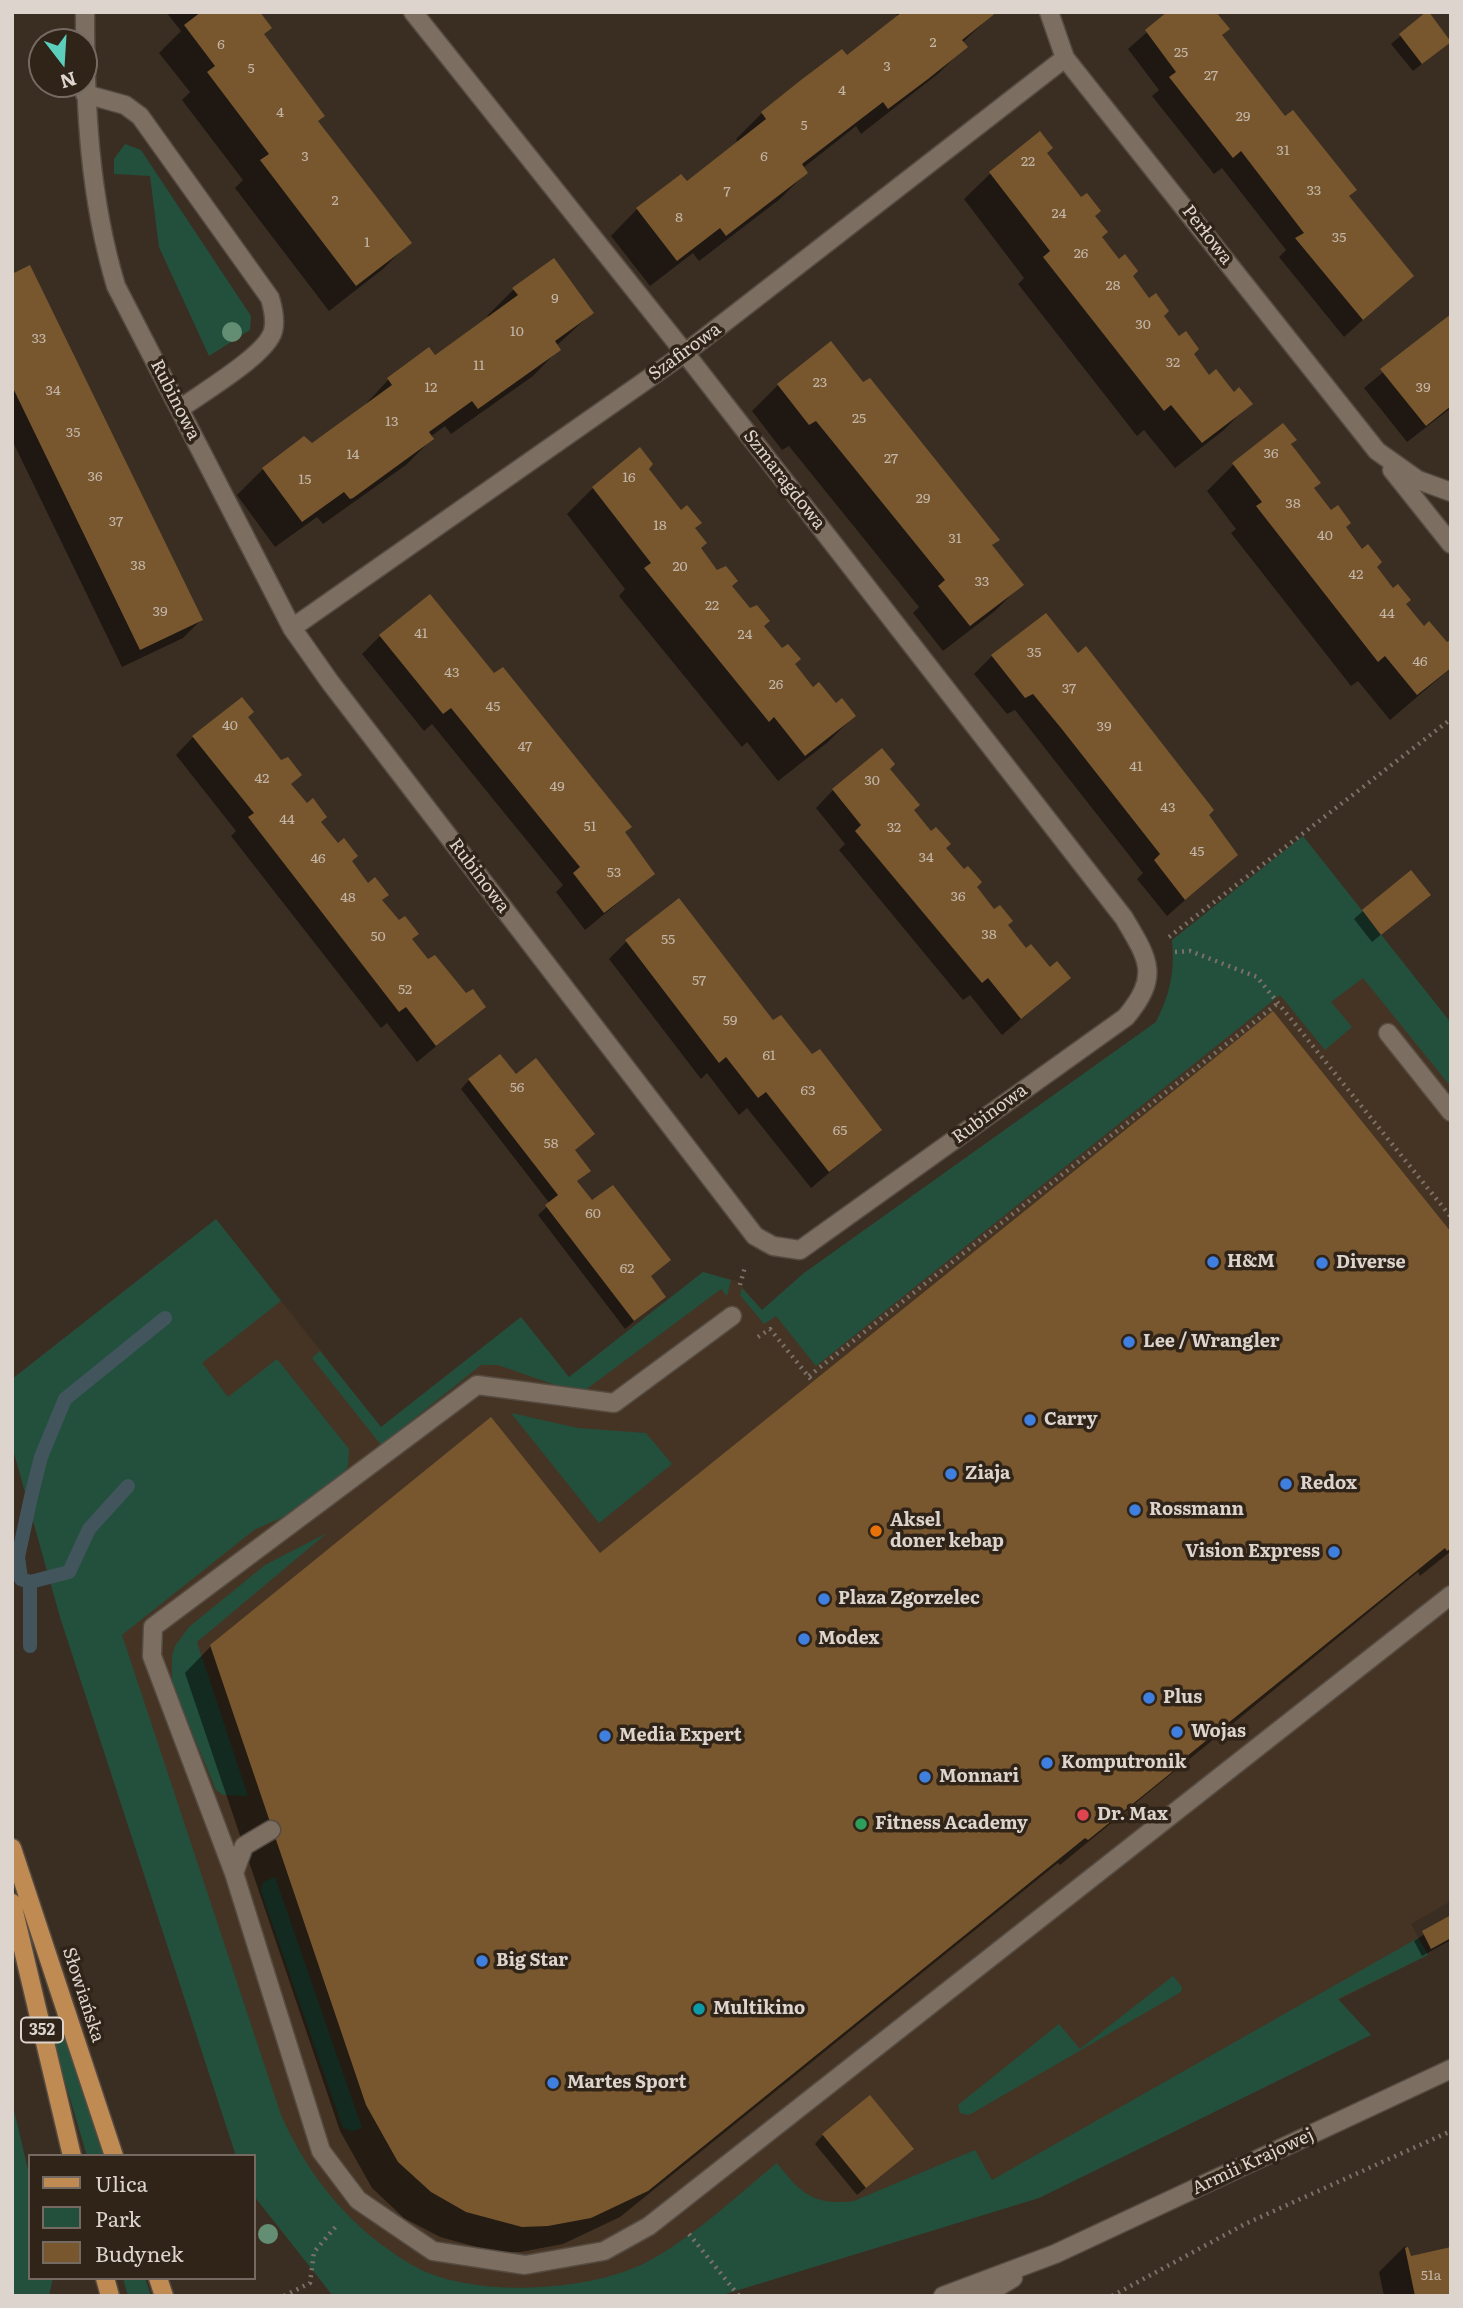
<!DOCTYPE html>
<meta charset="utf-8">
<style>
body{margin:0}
#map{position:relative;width:1463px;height:2308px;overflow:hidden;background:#3a2e23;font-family:Literata,serif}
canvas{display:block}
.frame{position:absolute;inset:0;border:14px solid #dcd4cd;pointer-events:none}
.legend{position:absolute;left:28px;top:2154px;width:228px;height:126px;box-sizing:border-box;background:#302419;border:2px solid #756a61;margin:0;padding:9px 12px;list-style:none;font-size:21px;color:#dcd4cd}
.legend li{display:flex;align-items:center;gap:14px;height:35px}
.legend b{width:35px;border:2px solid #756a61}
.north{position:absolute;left:28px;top:28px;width:70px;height:70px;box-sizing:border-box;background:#302419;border:2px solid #756a61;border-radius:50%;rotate:163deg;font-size:19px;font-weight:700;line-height:28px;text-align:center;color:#dcd4cd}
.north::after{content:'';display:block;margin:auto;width:24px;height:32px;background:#5bcebc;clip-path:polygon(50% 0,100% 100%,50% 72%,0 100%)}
</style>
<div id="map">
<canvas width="1463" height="2308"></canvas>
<div class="frame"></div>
<ul class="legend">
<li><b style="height:9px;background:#c08b53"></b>Ulica</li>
<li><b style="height:19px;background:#22503d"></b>Park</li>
<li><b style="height:19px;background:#78572f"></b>Budynek</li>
</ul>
<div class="north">N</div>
</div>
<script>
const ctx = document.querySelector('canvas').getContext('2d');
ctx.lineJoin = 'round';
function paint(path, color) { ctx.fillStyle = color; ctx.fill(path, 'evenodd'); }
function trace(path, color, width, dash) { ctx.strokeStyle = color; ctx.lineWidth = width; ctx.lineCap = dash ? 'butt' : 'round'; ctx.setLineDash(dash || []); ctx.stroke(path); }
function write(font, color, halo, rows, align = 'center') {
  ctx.font = font + ' Literata,serif'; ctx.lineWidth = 7; ctx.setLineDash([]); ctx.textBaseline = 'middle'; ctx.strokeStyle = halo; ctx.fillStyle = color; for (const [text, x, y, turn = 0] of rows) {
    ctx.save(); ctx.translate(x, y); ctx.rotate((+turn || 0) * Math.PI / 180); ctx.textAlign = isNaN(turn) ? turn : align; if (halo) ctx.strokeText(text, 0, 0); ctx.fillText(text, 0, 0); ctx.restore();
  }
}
paint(new Path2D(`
 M 1303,836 L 1451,1023 L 1451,1901 L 1411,1924 L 1428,1955 L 1338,2000 L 1371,2035 L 1039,2198 L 719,2296 L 333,2296 L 254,2196 L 254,2156 L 236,2156 L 60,1617 L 12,1446 L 12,1379 L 216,1219 L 381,1427 L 521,1317 L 569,1377 L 703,1272 L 737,1281 L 762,1310 L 804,1273 L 1156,1022 L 1170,994 L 1174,966 L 1172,940 Z`), '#453424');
paint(new Path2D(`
 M 125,144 L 141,150 L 251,316 L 250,330 L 209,356 L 159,247 L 150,176 L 114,174 L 114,159 Z
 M 1303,836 L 1451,1023 L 1451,1087 L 1363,978 L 1331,1002 L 1352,1027 L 1325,1050 L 1280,995 L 816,1366 L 776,1316 L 764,1324 L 740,1295 L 742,1288 L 762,1310 L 804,1273 L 1156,1022 C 1170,994 1175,972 1172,940 Z
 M 216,1219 L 281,1301 L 202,1363 L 228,1397 L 277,1359 L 349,1449 L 348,1466 L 342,1476 L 303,1508 L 254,1530 L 122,1635 L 281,2115 C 309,2178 352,2230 412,2265 C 470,2299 587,2292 645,2263 C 693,2238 735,2197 777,2163 C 800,2193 814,2206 854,2201 L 975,2150 L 992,2180 L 1418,1938 L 1428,1955 L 1338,1999 L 1371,2035 L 1039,2198 L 719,2296 L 333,2296 L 254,2196 L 254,2156 L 236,2156 L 60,1617 L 12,1446 L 12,1379 Z
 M 703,1272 L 731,1280 L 727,1296 L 721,1289 L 584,1391 L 575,1392 L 498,1365 L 481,1365 L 381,1445 L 312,1358 L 320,1351 L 381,1427 L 521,1317 L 569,1377 Z
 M 511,1413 L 578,1428 L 646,1433 L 672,1464 L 599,1523 Z
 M 327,1533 L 197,1642 L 248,1796 L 223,1795 L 216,1790 L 172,1684 L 172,1656 L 175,1646 L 189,1627 L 265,1565 Z
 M 275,1877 L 362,2128 L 352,2131 L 343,2128 L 261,1891 L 263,1882 Z
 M 1173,1976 L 1182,1987 L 1181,1992 L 969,2115 L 960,2113 L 958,2105 L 1059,2024 L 1080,2049 Z
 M 57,2017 L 62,2023 L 105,2156 L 87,2156 L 49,2027 Z
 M 12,2102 L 30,2178 L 30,2278 L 53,2278 L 49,2296 L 12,2296 Z
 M 123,2278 L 145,2278 L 151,2296 L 128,2296 Z`), '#22503d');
paint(new Path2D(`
 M 166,12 L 258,12 L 262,35 L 317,122 L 409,243 L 383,269 L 329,311 L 235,188 L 243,180 L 182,100 L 190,92 L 159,53 L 181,31 Z
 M 995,12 L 962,43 L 965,47 L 939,73 L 861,134 L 856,126 L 803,168 L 806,173 L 780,199 L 699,261 L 693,253 L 650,286 L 611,236 L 637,209 L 686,183 L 738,143 L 736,139 L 762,113 L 846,58 L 898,18 L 896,12 Z
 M 1170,12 L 1220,36 L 1411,276 L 1344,337 L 1279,257 L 1286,250 L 1222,168 L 1214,174 L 1152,96 L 1159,90 L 1128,49 Z
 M 1428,13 L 1441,49 L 1413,71 L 1391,44 Z
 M 1045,154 L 1093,216 L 1100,237 L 1209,378 L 1250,403 L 1224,430 L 1175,468 L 1144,430 L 1137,436 L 1018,284 L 1024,278 L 964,199 L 991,173 Z
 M 12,276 L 201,620 L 183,638 L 122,667 L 12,440 Z
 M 514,289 L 592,313 L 556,346 L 559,349 L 533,376 L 451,434 L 445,426 L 430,437 L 432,439 L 406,465 L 323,524 L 317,517 L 275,547 L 237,495 L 263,469 L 310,446 L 363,407 L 388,380 L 434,357 L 489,318 L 487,316 Z
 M 1451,316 L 1451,408 L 1407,442 L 1364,388 Z
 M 778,385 L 863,385 L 997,540 L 991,546 L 1021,585 L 995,611 L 943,651 L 913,613 L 919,607 L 789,446 L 782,450 L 752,411 Z
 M 1283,425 L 1312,489 L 1424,629 L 1447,644 L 1451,642 L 1451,668 L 1390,720 L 1358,681 L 1351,686 L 1231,533 L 1236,529 L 1207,491 L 1233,465 Z
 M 646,469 L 694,529 L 699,548 L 813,689 L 854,716 L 828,742 L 778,781 L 747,742 L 742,747 L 619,596 L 625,589 L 567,514 L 593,488 Z
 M 380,636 L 623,833 L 653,874 L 585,930 L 556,892 L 563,885 L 432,724 L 424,731 L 362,654 Z
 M 1078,655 L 1236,855 L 1167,916 L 1137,879 L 1143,873 L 1044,747 L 1015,710 L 1007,714 L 974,674 L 992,656 Z
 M 246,718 L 289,785 L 428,962 L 466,995 L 484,1007 L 417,1062 L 387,1023 L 381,1028 L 231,836 L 236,831 L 176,755 L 193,737 Z
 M 888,769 L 912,810 L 1026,950 L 1050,970 L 1069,978 L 1002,1035 L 970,995 L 963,1000 L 839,850 L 845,844 L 816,808 L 833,790 Z
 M 1429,895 L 1372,942 L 1354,919 L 1363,911 Z
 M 626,942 L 812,1057 L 880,1130 L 811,1188 L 747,1108 L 739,1115 L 707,1073 L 701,1079 L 609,959 Z
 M 515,1077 L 593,1134 L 573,1151 L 589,1171 L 576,1182 L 664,1296 L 625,1329 L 538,1215 L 550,1204 L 461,1089 L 469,1080 Z
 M 1451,1235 L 1451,1551 L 1420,1576 L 1418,1572 L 1060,1865 L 1058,1863 L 620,2217 L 563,2244 L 521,2252 L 495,2252 L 440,2237 L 404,2218 L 372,2188 L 340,2131 L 185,1673 L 211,1646 L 600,1556 Z
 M 1451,1917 L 1451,1940 L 1422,1956 L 1414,1941 Z
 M 823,2135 L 903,2157 L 857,2195 L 815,2144 Z
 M 1405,2246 L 1409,2258 L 1451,2296 L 1384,2296 L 1379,2272 Z`), '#0007');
trace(new Path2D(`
 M 30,1582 L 69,1572 L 89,1529 L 128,1486
 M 30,1646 L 30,1582 L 21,1579 L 18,1557 L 31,1497 L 41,1457 L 65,1399 L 165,1318`), '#42555c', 14);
paint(new Path2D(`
 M 201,12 L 260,12 L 272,28 L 264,34 L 325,116 L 318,121 L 412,243 L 356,286 L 260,160 L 269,154 L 207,72 L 215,66 L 184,25 Z
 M 902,12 L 997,12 L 962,40 L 968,47 L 928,79 L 888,109 L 883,102 L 802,164 L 808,173 L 726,236 L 720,228 L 677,261 L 636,208 L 681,174 L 687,181 L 766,119 L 761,112 L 801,80 L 842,49 L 847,55 Z
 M 1167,12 L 1216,12 L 1230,29 L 1222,35 L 1285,116 L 1293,110 L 1357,190 L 1349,196 L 1414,276 L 1363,320 L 1295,238 L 1304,233 L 1241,151 L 1233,158 L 1169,77 L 1176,72 L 1145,30 Z
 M 1426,12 L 1429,12 L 1451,42 L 1422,64 L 1399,34 Z
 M 1040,131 L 1053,148 L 1047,153 L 1081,197 L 1087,193 L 1101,211 L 1095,216 L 1108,232 L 1102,237 L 1119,259 L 1125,254 L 1138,271 L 1133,276 L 1149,298 L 1156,293 L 1169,311 L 1164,316 L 1179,336 L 1186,331 L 1199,349 L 1194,354 L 1209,375 L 1216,369 L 1234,392 L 1239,387 L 1253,404 L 1202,443 L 1171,405 L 1164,411 L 1043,257 L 1050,251 L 989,172 Z
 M 554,258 L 594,313 L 555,341 L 561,350 L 478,409 L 472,401 L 429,432 L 434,439 L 353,498 L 350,499 L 344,492 L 302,522 L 262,468 L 304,436 L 312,443 L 392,385 L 387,378 L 429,347 L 435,355 L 438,353 L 518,295 L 512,288 Z
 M 30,265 L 203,620 L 140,650 L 12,386 L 12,274 Z
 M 1451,314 L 1451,406 L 1426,426 L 1380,369 Z
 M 831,341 L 863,382 L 870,378 L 1000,540 L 992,545 L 1024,585 L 970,626 L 938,586 L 945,580 L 816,421 L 809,425 L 777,384 Z
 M 1283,423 L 1297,440 L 1291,444 L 1321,483 L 1314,488 L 1331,510 L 1338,505 L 1351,523 L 1346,527 L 1362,549 L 1368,544 L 1382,562 L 1377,567 L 1393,588 L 1398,584 L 1411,600 L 1406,604 L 1424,626 L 1429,621 L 1447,642 L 1451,640 L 1451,668 L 1417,695 L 1385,656 L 1378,662 L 1256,506 L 1262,502 L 1232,463 Z
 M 640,447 L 653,464 L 649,469 L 681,510 L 687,505 L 702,523 L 695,528 L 707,543 L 701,548 L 717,570 L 726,566 L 738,581 L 732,586 L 750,608 L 757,605 L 770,621 L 764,626 L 782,648 L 788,644 L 801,659 L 795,664 L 813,687 L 819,682 L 836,703 L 842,698 L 856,716 L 805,756 L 774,717 L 769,722 L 644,568 L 651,563 L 592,487 Z
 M 430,594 L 494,673 L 503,667 L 632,827 L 625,832 L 655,874 L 604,913 L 573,873 L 580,867 L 451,708 L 443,714 L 379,635 Z
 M 1046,613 L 1078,653 L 1086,646 L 1214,810 L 1209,815 L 1238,855 L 1185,900 L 1154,860 L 1160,854 L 1061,728 L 1033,694 L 1025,698 L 991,655 Z
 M 242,697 L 254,712 L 248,717 L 281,760 L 288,757 L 302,775 L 291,784 L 307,803 L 313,798 L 327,817 L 321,822 L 338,843 L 344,838 L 358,856 L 352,861 L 368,883 L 375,877 L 389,895 L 382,900 L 399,920 L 405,916 L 419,934 L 412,939 L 428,959 L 435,955 L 466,993 L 473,989 L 486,1007 L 436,1046 L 406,1007 L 399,1012 L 248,817 L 254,813 L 192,736 Z
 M 882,748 L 895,764 L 890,769 L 920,805 L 914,810 L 931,831 L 936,827 L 951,844 L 946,848 L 964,869 L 968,866 L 982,882 L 977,887 L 994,909 L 1000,905 L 1013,921 L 1008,925 L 1026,948 L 1031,944 L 1050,967 L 1057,961 L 1071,978 L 1021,1019 L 988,978 L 982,983 L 855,831 L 861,825 L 832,789 Z
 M 1411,870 L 1431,895 L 1381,935 L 1362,910 Z
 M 679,898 L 773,1020 L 781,1015 L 812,1054 L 820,1049 L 882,1130 L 829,1172 L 766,1092 L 758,1098 L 726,1057 L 719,1063 L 625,940 Z
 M 1273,1011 L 1451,1232 L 1451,1548 L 1447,1551 L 1445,1548 L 1176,1765 L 1177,1768 L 1088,1840 L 1085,1838 L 648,2191 L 591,2218 L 548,2226 L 522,2227 L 466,2212 L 431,2192 L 398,2162 L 366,2105 L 210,1645 L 491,1417 L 600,1553 Z
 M 500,1054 L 516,1074 L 536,1058 L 595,1134 L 575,1150 L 591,1171 L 577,1181 L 592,1200 L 613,1185 L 671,1260 L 651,1276 L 666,1297 L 634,1321 L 545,1205 L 558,1195 L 468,1079 Z
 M 1451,1915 L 1451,1938 L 1431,1949 L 1422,1931 Z
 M 870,2095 L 914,2149 L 866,2188 L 822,2134 Z
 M 1408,2247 L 1411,2256 L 1451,2247 L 1451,2296 L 1415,2296 L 1405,2248 Z`), '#78572f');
const lane = new Path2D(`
 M 85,94 L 125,105 L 140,116 L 270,298 C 273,308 276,320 273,331 C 267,355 201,393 180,409
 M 1388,1033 L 1451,1112
 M 271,1830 L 244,1846 L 234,1873 L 321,2151 L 358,2200 L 433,2251 L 525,2265 L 604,2251 L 649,2226 L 1451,1595
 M 234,1873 L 152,1656 L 153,1627 L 477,1385 L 614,1403 L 732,1316`);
const street = new Path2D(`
 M 85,12 C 85,106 89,196 116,286 L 292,628 L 330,682 L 755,1236 L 773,1246 L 800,1250 L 1126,1017 C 1160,976 1149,960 1124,918 L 685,353 L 413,12
 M 1049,12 L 1065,58 L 1377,451 L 1418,480 L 1451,492
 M 1392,470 L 1451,544
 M 292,628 L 685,353 L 1065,58`);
const secondary = new Path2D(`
 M 943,2296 L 1055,2254 L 1451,2069
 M 983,2296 L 1013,2278`);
const primary = new Path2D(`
 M 12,1848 L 114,2156
 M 12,1903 L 72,2156
 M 105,2278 L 110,2296
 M 158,2278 L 164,2296`);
trace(lane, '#554b41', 21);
trace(street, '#554b41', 21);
trace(secondary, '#554b41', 21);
trace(primary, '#554b41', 21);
trace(new Path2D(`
 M 1169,937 L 1451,719
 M 1175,952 L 1190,951 L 1257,977 L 1451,1217
 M 740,1285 L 745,1267
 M 758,1337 L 770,1329 L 813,1382
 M 809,1376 L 1278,1003
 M 689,2234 L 739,2296
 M 284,2296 L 310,2283 L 314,2252 L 338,2224
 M 1112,2296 L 1245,2224 L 1451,2131`), '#7c7168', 4.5, [2, 5]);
trace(lane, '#7c6e61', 18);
trace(street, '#7c6e61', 18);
trace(secondary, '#7c6e61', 18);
trace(primary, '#c08b53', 18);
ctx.fillStyle = '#648e74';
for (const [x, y] of [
 [232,332],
 [268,2234]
]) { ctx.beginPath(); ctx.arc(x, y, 10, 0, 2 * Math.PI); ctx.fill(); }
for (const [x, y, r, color] of [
 [1213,1262,7,"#3f7fe0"],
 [1322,1263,7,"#3f7fe0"],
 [1129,1342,7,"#3f7fe0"],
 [1030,1420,7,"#3f7fe0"],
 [951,1474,7,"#3f7fe0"],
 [1286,1484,7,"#3f7fe0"],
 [1135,1510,7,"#3f7fe0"],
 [876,1531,7,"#e8710a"],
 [1334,1552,7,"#3f7fe0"],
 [824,1599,7,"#3f7fe0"],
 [804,1639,7,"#3f7fe0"],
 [1149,1698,7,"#3f7fe0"],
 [1177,1732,7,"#3f7fe0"],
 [605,1736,7,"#3f7fe0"],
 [1047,1763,7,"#3f7fe0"],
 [925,1777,7,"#3f7fe0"],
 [1083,1815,7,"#e0444e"],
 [861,1824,7,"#2e9e5b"],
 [482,1961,7,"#3f7fe0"],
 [699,2009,7,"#0f9aa8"],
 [553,2083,7,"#3f7fe0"]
]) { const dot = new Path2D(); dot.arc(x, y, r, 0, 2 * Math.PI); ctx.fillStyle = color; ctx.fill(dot); trace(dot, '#302419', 2.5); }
write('14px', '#c3b5a6', null, [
 ["2",933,43],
 ["6",221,45],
 ["25",1181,53],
 ["3",887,67],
 ["5",251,69],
 ["27",1211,76],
 ["4",842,91],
 ["4",280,113],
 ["29",1243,117],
 ["5",804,126],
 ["31",1283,151],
 ["3",305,157],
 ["6",764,157],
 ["22",1028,162],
 ["33",1314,191],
 ["7",727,192],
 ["2",335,201],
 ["24",1059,214],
 ["8",679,218],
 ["35",1339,238],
 ["1",367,243],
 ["26",1081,254],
 ["28",1113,286],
 ["9",555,299],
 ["30",1143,325],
 ["10",517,332],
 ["33",39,339],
 ["32",1173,363],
 ["11",479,366],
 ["23",820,383],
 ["12",431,388],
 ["39",1423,388],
 ["34",53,391],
 ["25",859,419],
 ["13",392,422],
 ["35",73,433],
 ["36",1271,454],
 ["14",353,455],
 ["27",891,459],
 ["36",95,477],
 ["16",629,478],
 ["15",305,480],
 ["29",923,499],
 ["38",1293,504],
 ["37",116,522],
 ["18",660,526],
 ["40",1325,536],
 ["31",955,539],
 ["38",138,566],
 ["20",680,567],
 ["42",1356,575],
 ["33",982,582],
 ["22",712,606],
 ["39",160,612],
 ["44",1387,614],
 ["41",421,634],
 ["24",745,635],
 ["35",1034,653],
 ["46",1420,662],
 ["43",452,673],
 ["26",776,685],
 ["37",1069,689],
 ["45",493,707],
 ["40",230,726],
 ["39",1104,727],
 ["47",525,747],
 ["41",1136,767],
 ["42",262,779],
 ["30",872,781],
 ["49",557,787],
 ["43",1168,808],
 ["44",287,820],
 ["51",590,827],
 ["32",894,828],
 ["45",1197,852],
 ["34",926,858],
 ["46",318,859],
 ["53",614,873],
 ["36",958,897],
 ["48",348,898],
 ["38",989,935],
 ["50",378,937],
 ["55",668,940],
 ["57",699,981],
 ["52",405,990],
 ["59",730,1021],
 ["61",769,1056],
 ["56",517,1088],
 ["63",808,1091],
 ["65",840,1131],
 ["58",551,1144],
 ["60",593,1214],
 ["62",627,1269],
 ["51a",1431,2276]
]);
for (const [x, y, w] of [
 [42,2030,42]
]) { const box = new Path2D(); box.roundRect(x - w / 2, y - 12.5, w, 25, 5); ctx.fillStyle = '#302419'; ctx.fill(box); trace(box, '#dcd4cd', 2); }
write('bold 16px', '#dcd4cd', null, [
 ["352",42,2030]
]);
write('18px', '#dcd4cd', '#302419', [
 ["Perłowa",1207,235,52],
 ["Szafirowa",685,352,-36],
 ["Rubinowa",175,400,63],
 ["Szmaragdowa",784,480,52],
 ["Rubinowa",479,876,53],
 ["Rubinowa",990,1114,-36],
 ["Słowiańska",83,1995,72],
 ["Armii Krajowej",1253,2162,-25]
]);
write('bold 18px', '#dcd4cd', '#302419', [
 ["H&M",1227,1262],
 ["Diverse",1336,1263],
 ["Lee / Wrangler",1143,1342],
 ["Carry",1044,1420],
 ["Ziaja",965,1474],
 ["Redox",1300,1484],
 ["Rossmann",1149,1510],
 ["Aksel",890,1521],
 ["doner kebap",890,1542],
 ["Vision Express",1320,1552,"right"],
 ["Plaza Zgorzelec",838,1599],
 ["Modex",818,1639],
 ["Plus",1163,1698],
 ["Wojas",1191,1732],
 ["Media Expert",619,1736],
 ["Komputronik",1061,1763],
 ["Monnari",939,1777],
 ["Dr. Max",1097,1815],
 ["Fitness Academy",875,1824],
 ["Big Star",496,1961],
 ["Multikino",713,2009],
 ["Martes Sport",567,2083]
], 'left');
</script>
